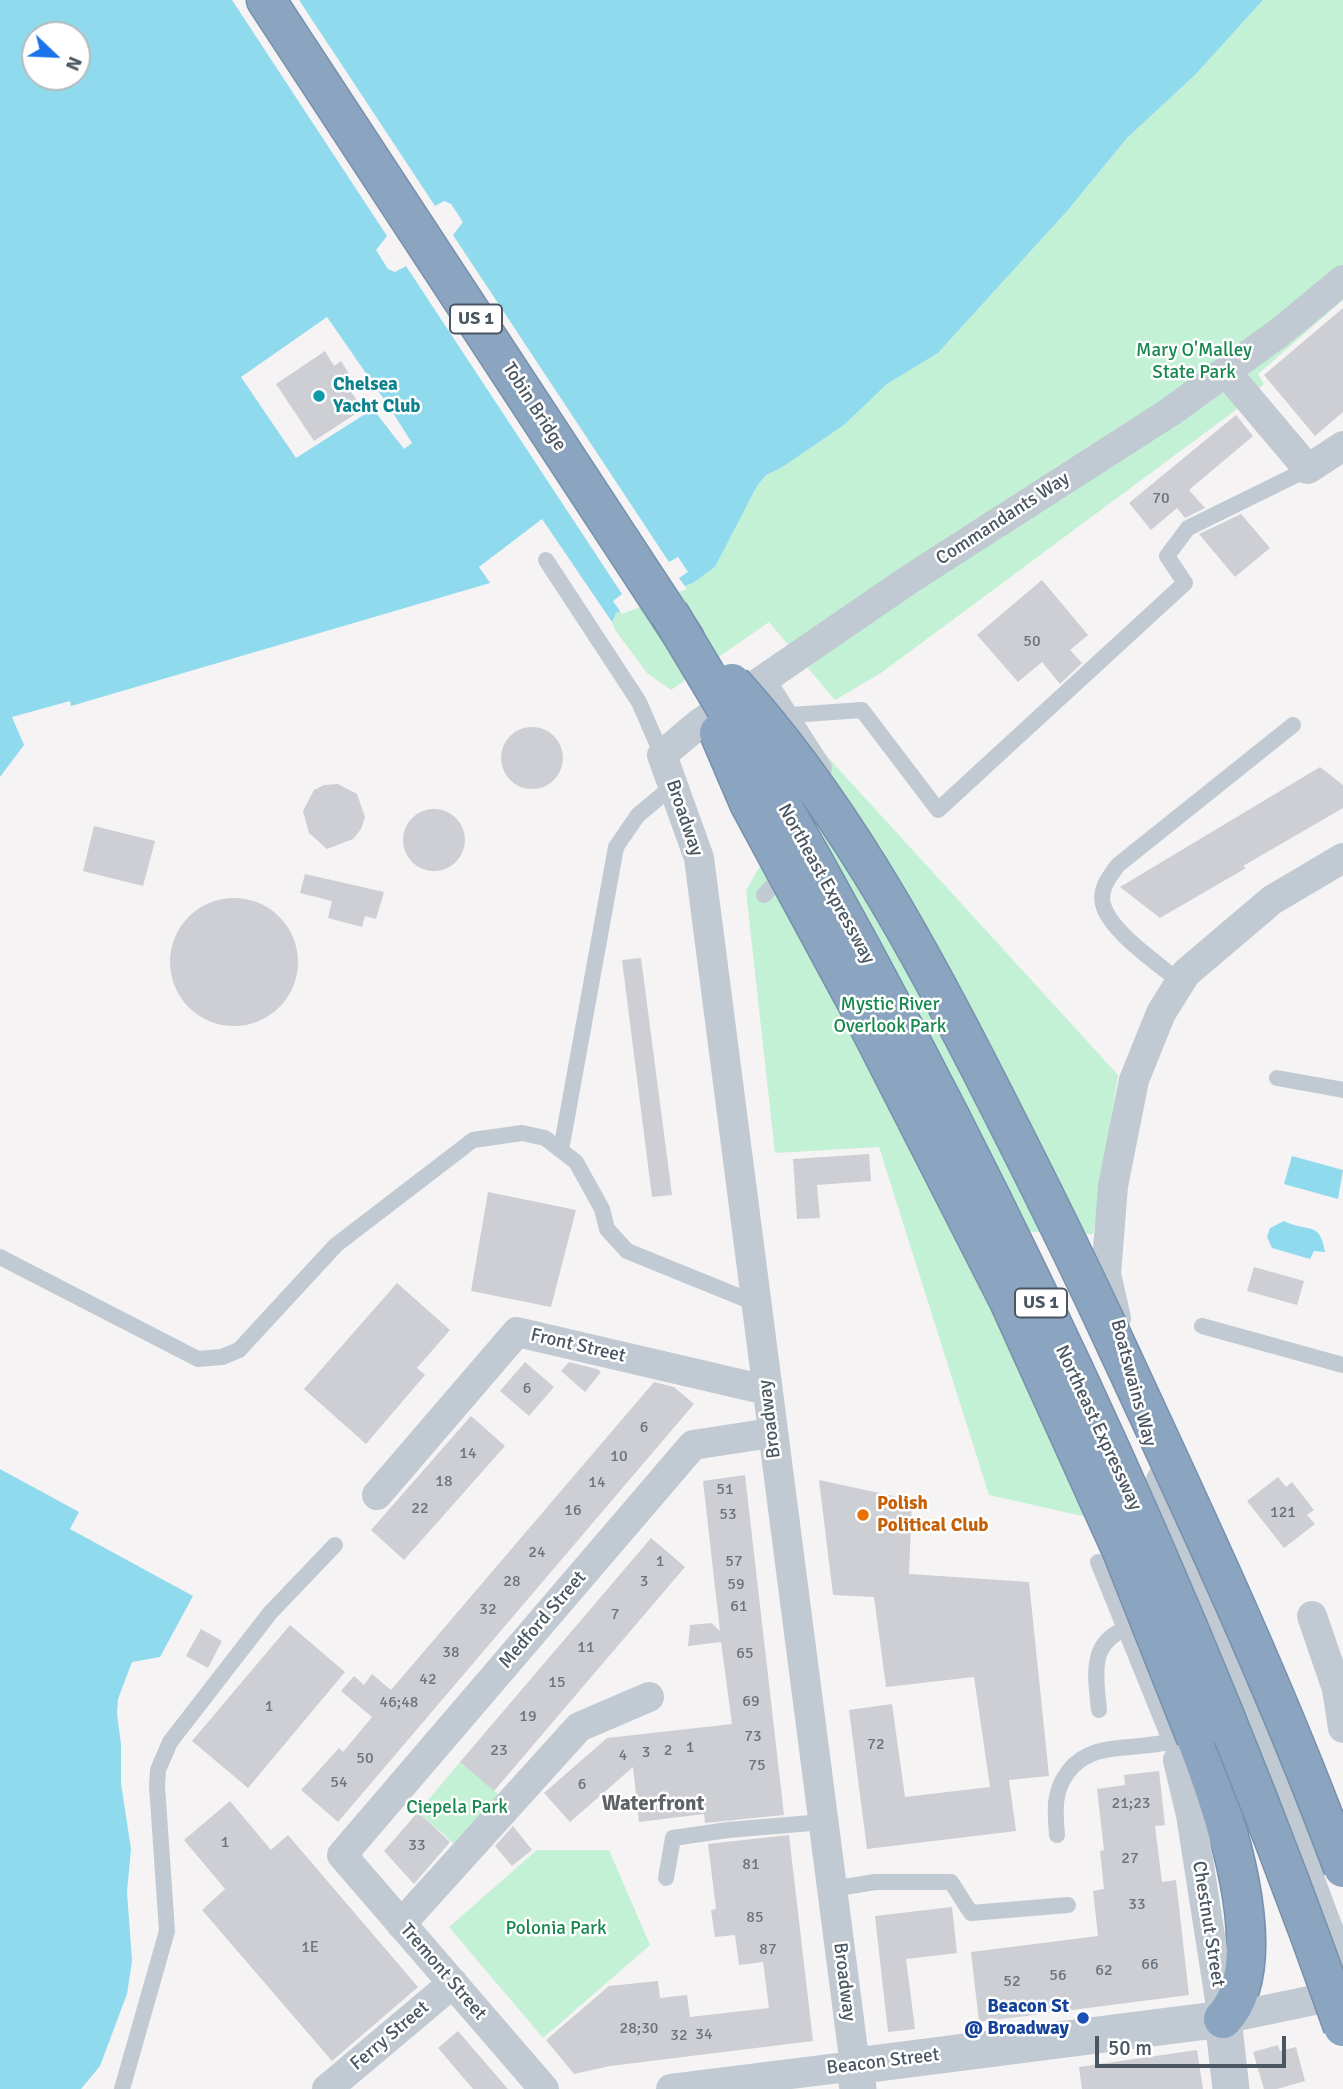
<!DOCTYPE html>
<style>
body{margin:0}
#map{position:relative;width:1343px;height:2089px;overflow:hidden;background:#f5f3f3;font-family:Signika,sans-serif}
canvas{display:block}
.north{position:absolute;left:21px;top:21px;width:70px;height:70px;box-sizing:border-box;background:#fff;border:2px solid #b7bbc0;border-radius:50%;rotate:113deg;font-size:19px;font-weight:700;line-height:28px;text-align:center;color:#4a5661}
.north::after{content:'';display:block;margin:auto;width:24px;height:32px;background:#1a73e8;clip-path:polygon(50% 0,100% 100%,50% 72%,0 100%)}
.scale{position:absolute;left:1095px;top:2036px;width:191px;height:32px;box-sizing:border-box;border:4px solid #4a5661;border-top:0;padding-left:9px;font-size:21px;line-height:24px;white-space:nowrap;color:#4a5661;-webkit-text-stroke:5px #fff;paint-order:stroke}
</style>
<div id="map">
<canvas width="1343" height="2089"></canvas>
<div class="north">N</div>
<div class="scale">50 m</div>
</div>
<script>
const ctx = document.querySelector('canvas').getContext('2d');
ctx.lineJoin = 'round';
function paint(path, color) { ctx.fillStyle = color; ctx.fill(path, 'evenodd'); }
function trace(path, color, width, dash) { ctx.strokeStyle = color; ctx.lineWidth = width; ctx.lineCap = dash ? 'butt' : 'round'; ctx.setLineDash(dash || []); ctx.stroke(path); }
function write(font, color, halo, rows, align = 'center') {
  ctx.font = font + ' Signika,sans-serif'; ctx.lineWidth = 5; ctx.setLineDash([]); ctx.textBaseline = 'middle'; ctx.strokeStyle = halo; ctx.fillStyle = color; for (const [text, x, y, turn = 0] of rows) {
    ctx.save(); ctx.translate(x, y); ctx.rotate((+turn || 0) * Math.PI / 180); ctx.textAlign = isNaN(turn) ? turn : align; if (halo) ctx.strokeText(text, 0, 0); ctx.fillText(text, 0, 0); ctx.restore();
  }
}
paint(new Path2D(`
 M 1263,0 L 1343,0 L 1343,300 L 1258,374 L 1264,384 L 1233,412 L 881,673 L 835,700 L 769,622 L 671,690 L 647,673 L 615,630 L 612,622 L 616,613 L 693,583 L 715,567 L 757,486 L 766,475 L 781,468 L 844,425 L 887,384 L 938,353 L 1068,210 L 1127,138 L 1195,75 Z
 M 823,752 L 1118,1075 L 1093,1234 L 955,1229 L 1091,1518 L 989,1495 L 879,1147 L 775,1153 L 746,891 Z
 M 460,1762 L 503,1798 L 460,1849 L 418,1812 Z
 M 537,1850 L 609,1850 L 650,1945 L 543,2038 L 449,1927 Z`), '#c3f1d5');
paint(new Path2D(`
 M 0,0 L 1263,0 L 1195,75 L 1127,138 L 1068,210 L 938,353 L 887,384 L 844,425 L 781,468 L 766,475 L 757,486 L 715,567 L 693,583 L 616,613 L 612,622 L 542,519 L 479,567 L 490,583 L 71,706 L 70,701 L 12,717 L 24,745 L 0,777 ZM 35,35 L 77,35 L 77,77 L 35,77 Z
 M 1292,1156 L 1343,1170 L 1338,1199 L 1284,1184 Z
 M 1284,1221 C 1308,1233 1320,1220 1325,1252 L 1314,1251 L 1310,1259 L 1272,1248 L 1267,1237 L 1270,1228 Z
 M 0,1469 L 79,1512 L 70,1529 L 193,1596 L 160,1657 L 132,1662 L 118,1699 L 117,1714 L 121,1744 L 121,1783 L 131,1849 L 127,1892 L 132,1961 L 127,1994 L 100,2066 L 81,2089 L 0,2089 Z`), '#90daee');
paint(new Path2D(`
 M 232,0 L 299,0 L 435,206 L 444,201 L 451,204 L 463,222 L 453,235 L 669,562 L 678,557 L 688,572 L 679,578 L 687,589 L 622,614 L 613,601 L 622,594 L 406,266 L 395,272 L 388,269 L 376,250 L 387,236 Z
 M 327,317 L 388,405 L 412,443 L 404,449 L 373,409 L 296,458 L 241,377 Z`), '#f5f3f3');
paint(new Path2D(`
 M 1343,308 L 1343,412 L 1315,436 L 1264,375 Z
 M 325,351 L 334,366 L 341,361 L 352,379 L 345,383 L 363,409 L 314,441 L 276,384 Z
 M 1236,415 L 1253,436 L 1189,490 L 1205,508 L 1185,518 L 1177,508 L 1151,530 L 1129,503 Z
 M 1241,514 L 1270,548 L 1235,577 L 1199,534 Z
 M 1042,580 L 1088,635 L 1070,650 L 1082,663 L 1060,684 L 1042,662 L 1018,682 L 977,635 Z
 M501 758a31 31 0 1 1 62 0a31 31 0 1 1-62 0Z
 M 1320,767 L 1343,785 L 1343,808 L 1243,866 L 1246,868 L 1160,918 L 1120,887 Z
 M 338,784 L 357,794 L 365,817 L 361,829 L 353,839 L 327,849 L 309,833 L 303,811 L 314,790 L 324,785 Z
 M403 840a31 31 0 1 1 62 0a31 31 0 1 1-62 0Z
 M 94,826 L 155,841 L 143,886 L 83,871 Z
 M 305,874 L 384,892 L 376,919 L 365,916 L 362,927 L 328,918 L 332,901 L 300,893 Z
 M170 962a64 64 0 1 1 128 0a64 64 0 1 1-128 0Z
 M 641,958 L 672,1195 L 652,1197 L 622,960 Z
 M 869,1154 L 871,1181 L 817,1185 L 820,1218 L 797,1219 L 793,1159 Z
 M 488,1192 L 576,1210 L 551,1307 L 471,1291 Z
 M 1254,1267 L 1304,1281 L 1297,1305 L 1247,1291 Z
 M 397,1283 L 450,1330 L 417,1368 L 425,1375 L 366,1444 L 304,1389 Z
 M 525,1362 L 554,1387 L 529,1416 L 500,1391 Z
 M 569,1362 L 597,1369 L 601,1372 L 585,1392 L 561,1371 Z
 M 654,1382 L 674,1387 L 694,1404 L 338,1822 L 301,1790 L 339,1748 L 343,1752 L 372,1717 L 341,1691 L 354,1676 L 364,1685 L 372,1674 L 391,1690 Z
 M 471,1416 L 505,1446 L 404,1560 L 371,1530 Z
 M 745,1475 L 784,1815 L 705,1823 L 704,1814 L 639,1822 L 633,1767 L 570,1822 L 544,1793 L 607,1738 L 732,1724 L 721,1642 L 688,1646 L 690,1625 L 711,1623 L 720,1631 L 703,1481 Z
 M 1278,1477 L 1286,1487 L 1292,1482 L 1314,1510 L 1307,1515 L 1315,1524 L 1284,1548 L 1247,1501 Z
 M 819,1480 L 912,1500 L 909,1574 L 1029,1582 L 1049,1776 L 1009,1780 L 1016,1831 L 867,1849 L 849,1710 L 892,1704 L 905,1797 L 990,1787 L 974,1677 L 886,1687 L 874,1597 L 833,1595 Z
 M 651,1538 L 685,1567 L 494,1791 L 460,1762 Z
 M 290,1625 L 345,1672 L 248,1788 L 192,1741 Z
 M 201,1629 L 222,1641 L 208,1668 L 186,1656 Z
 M 1159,1771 L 1165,1825 L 1155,1826 L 1162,1882 L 1176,1880 L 1189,1995 L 979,2022 L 971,1952 L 1098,1936 L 1093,1891 L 1104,1889 L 1100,1851 L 1104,1850 L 1097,1789 L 1125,1785 L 1124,1775 Z
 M 230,1801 L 271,1850 L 288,1835 L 418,1987 L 332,2061 L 202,1910 L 225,1889 L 184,1840 Z
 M 418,1812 L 450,1842 L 414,1884 L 384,1851 Z
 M 513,1826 L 532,1850 L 512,1866 L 495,1846 Z
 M 789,1835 L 813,2041 L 610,2066 L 574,2074 L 546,2040 L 609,1986 L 658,1981 L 660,1998 L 687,1995 L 690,2017 L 769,2008 L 763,1962 L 739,1965 L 735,1935 L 715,1937 L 711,1910 L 716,1909 L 708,1844 Z
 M 952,1907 L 957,1953 L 906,1959 L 915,2029 L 888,2032 L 875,1916 Z
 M 458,2031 L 508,2089 L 473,2089 L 438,2048 Z
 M 1278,2045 L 1280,2051 L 1296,2047 L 1305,2081 L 1277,2089 L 1264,2089 L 1253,2052 Z
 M 1197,2050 L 1203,2089 L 1082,2089 L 1079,2067 Z`), '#cdcfd5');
const motorway = new Path2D(`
 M 266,0 L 685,639
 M 1196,1738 C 1221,1803 1278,1962 1223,2019`);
trace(motorway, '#7690ad', 41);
trace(new Path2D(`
 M 546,560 L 639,702 L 662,755
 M 767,678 L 824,767 L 822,781
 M 791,715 L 862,710 L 938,810 L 1185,583 L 1167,556 L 1188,528 L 1308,469
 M 764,895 L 786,872
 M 1180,982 C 1159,964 1109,931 1103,904 C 1099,889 1110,876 1118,865 L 1293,725
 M 1277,1078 L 1343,1090
 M 561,1150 L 616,847 L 638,815 L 673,786
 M 0,1257 L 198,1359 L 222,1357 L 239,1350 L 336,1245 L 473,1140 L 522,1133 L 545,1138 L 576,1162 L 602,1209 L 607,1229 L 627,1251 L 755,1303
 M 1202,1326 L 1343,1365
 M 1098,1562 L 1178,1760
 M 1099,1710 C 1096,1677 1088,1644 1125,1629
 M 1057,1835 C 1055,1811 1053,1792 1068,1772 C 1092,1739 1135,1752 1171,1741
 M 666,1878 L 673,1838 L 728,1830 L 823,1822
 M 832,1889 L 875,1882 L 951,1882 L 971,1913 L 1068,1905
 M 122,2089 L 167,1931 L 157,1786 L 158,1770 L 170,1742 L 270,1613 L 335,1545`), '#c1cad2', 16);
trace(new Path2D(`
 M 1226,372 L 1308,469 L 1343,446
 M 1116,1318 L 1106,1274 L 1113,1186 L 1134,1080 L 1161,1013 L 1186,973 L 1272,900 L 1343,858
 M 1161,1480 L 1343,1969
 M 377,1495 L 517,1332 L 766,1390
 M 1312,1616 L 1337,1689 L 1343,1728
 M 1178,1760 L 1191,1815 L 1223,2019 L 1343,1994
 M 401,1924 L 579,1727 L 649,1697
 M 327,2089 L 453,1983
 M 544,2089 L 342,1855 L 693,1445 L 771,1433
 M 671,2089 L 855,2066 L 699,858 L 662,755 L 700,723 L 910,579 L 1170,412 L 1280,332 L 1343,280`), '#c1cad2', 30);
trace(new Path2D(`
 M 858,2089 L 855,2066 L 1223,2019 L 1231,2089`), '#c1cad2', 37);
trace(motorway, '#8ba5c1', 38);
const motorwayBridge = new Path2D(`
 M 669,613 C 939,1059 1169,1535 1343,2027
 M 732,683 C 836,798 912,935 982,1072 C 1024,1154 1065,1236 1104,1319 C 1188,1500 1274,1681 1343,1868
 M 719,733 L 749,803 L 857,1003 L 1009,1301 L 1122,1551 L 1196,1738`);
trace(motorwayBridge, '#7690ad', 41, []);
trace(motorwayBridge, '#8ba5c1', 38);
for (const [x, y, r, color] of [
 [319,396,7,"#0f9aa8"],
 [863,1515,7,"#e8710a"],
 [1083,2018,7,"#1a4fb4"]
]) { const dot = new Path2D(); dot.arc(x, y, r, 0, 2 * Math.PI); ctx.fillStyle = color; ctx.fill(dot); trace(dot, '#fff', 2.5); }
write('16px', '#6b747e', null, [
 ["70",1161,499],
 ["50",1032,642],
 ["6",527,1389],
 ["6",644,1428],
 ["14",468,1454],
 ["10",619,1457],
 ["18",444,1482],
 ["14",597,1483],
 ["51",725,1490],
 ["22",420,1509],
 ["16",573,1511],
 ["121",1283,1513],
 ["53",728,1515],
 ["24",537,1553],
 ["1",660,1562],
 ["57",734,1562],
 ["28",512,1582],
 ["3",644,1582],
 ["59",736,1585],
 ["61",739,1607],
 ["32",488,1610],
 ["7",615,1615],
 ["11",586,1648],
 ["38",451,1653],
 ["65",745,1654],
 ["42",428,1680],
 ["15",557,1683],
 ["69",751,1702],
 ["46;48",399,1703],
 ["1",269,1707],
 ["19",528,1717],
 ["73",753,1737],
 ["72",876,1745],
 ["1",690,1748],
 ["23",499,1751],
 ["2",668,1751],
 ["3",646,1753],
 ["4",623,1756],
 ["50",365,1759],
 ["75",757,1766],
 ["54",339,1783],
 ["6",582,1785],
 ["21;23",1131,1804],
 ["1",225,1843],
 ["33",417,1846],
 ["27",1130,1859],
 ["81",751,1865],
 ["33",1137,1905],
 ["85",755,1918],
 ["1E",310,1948],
 ["87",768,1950],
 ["66",1150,1965],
 ["62",1104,1971],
 ["56",1058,1976],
 ["52",1012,1982],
 ["28;30",639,2029],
 ["34",704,2035],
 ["32",679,2036]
]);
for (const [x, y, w] of [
 [476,319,52],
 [1041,1303,52]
]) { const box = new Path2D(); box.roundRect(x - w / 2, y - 14.5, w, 29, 5); ctx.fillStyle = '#fff'; ctx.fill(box); trace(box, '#4a5661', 2); }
write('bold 18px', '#4a5661', null, [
 ["US 1",476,319],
 ["US 1",1041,1303]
]);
write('19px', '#17864f', '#fff', [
 ["Mary O'Malley",1194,351],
 ["State Park",1194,373],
 ["Mystic River",890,1005],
 ["Overlook Park",890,1027],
 ["Ciepela Park",457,1808],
 ["Polonia Park",556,1929]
]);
write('bold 19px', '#0d838f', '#fff', [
 ["Chelsea",333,385],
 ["Yacht Club",333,407]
], 'left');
write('19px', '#4a5661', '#fff', [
 ["Tobin Bridge",534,407,57],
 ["Commandants Way",1003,519,-33],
 ["Broadway",684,818,71],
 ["Northeast Expressway",826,884,61],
 ["Front Street",578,1346,13],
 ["Boatswains Way",1133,1383,75],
 ["Broadway",770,1419,-97],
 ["Northeast Expressway",1098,1428,65],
 ["Medford Street",543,1620,-49],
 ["Chestnut Street",1208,1924,81],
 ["Tremont Street",443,1972,49],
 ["Broadway",844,1982,83],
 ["Ferry Street",390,2036,-40],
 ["Beacon Street",883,2062,-7]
]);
write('bold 19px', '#c56008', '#fff', [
 ["Polish",877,1504],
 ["Political Club",877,1526]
], 'left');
write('bold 19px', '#164399', '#fff', [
 ["Beacon St",1069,2007],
 ["@ Broadway",1069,2029]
], 'right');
write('bold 21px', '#5f6368', '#fff', [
 ["Waterfront",653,1804]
]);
</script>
